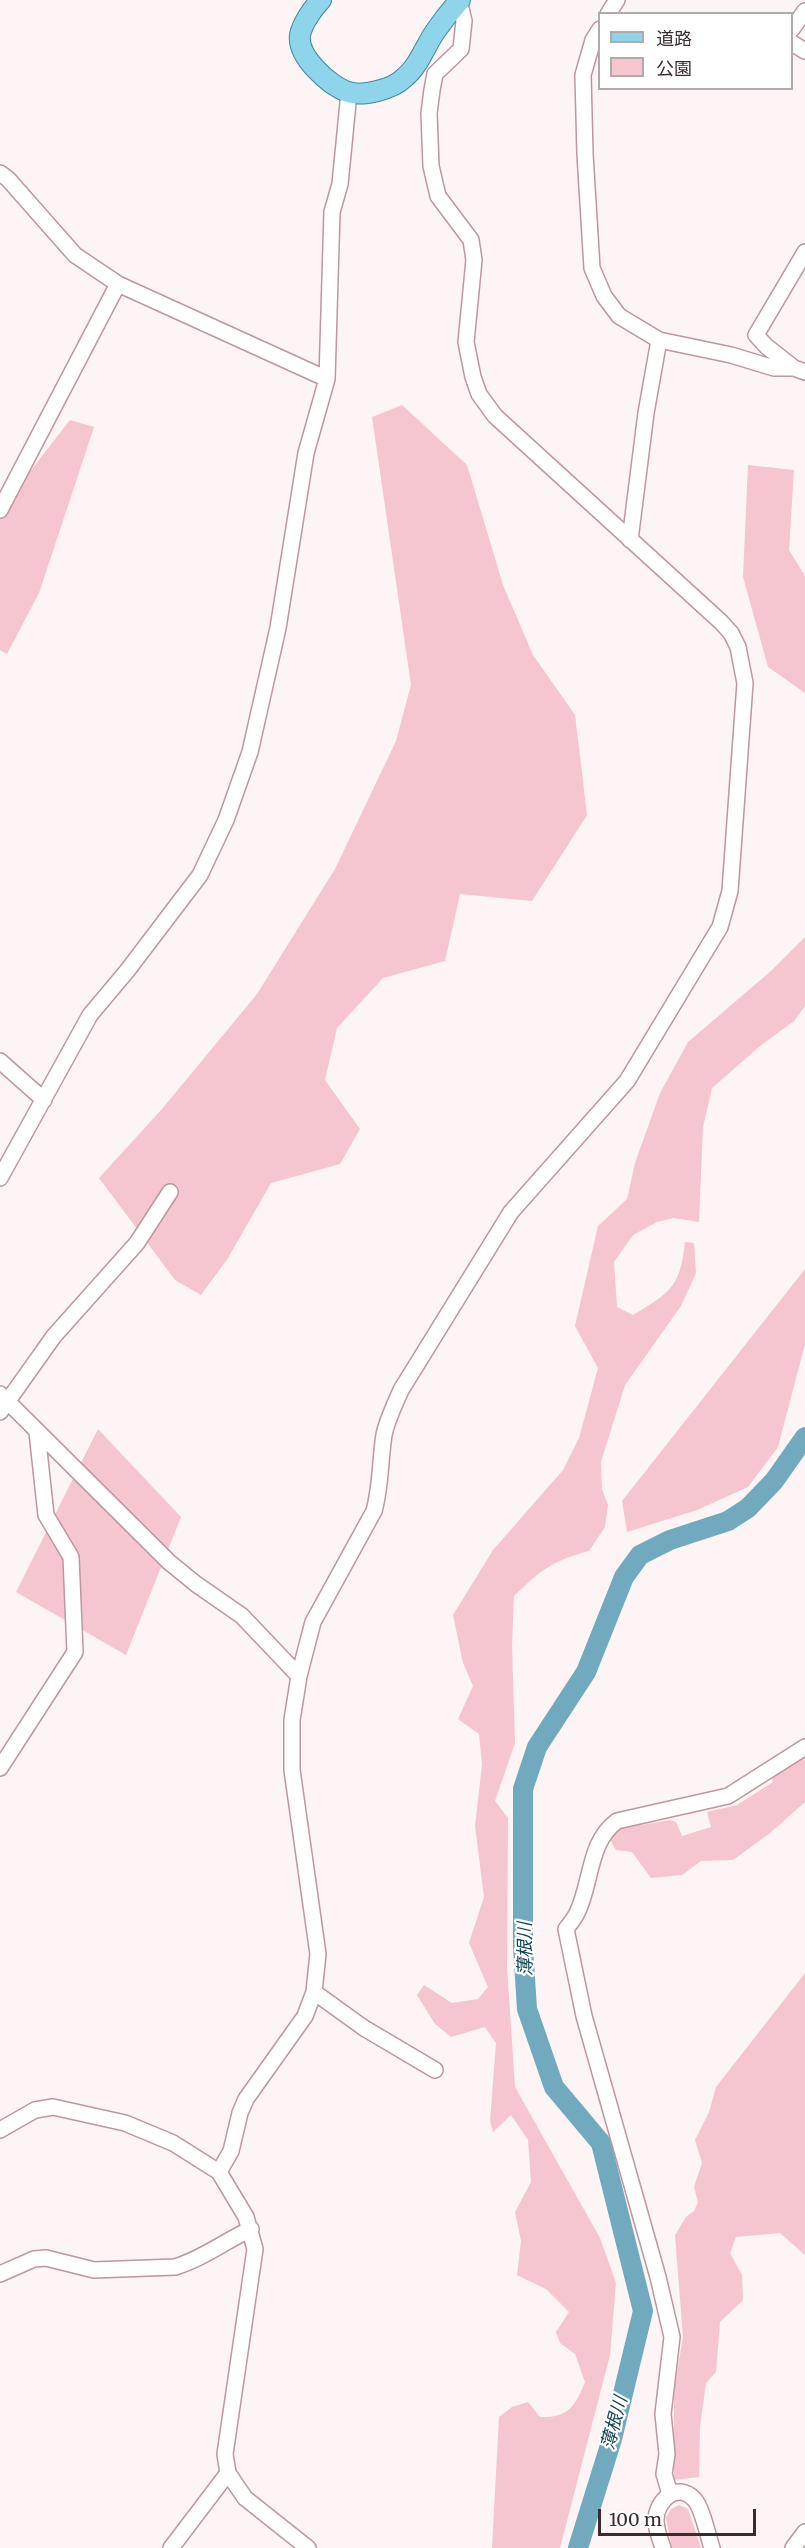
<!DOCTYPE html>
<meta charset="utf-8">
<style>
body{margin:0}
#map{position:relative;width:805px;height:2548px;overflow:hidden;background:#fcf4f5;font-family:Merriweather,"Noto Sans JP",serif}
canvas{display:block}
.legend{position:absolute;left:598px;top:12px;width:195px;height:78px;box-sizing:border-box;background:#fff;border:2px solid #b0aaab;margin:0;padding:8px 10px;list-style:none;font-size:18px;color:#3a2b2e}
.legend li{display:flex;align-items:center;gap:12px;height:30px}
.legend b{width:30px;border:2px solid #b0aaab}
.scale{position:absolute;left:598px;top:2509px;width:158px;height:27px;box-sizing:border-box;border:3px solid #3a2b2e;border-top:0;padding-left:8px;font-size:18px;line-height:21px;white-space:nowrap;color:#3a2b2e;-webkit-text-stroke:4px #fff;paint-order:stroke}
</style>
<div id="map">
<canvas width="805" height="2548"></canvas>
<ul class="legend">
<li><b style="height:8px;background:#8ed5eb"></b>道路</li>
<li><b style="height:16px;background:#f5c6d0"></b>公園</li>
</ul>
<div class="scale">100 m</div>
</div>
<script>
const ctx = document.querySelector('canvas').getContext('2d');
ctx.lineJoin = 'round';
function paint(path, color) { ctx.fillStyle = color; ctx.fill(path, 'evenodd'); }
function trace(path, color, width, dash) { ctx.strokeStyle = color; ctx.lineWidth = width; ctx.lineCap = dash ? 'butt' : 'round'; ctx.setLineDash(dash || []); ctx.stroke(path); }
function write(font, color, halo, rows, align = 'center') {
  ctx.font = font + ' Merriweather,"Noto Sans JP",serif'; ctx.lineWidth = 4.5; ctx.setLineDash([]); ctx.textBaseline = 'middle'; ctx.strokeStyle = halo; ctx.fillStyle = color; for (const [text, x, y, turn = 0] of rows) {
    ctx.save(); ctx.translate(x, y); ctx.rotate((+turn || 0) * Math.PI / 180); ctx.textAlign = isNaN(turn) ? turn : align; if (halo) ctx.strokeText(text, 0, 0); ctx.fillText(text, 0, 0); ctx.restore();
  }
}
paint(new Path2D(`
 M 402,405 L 467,465 L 503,585 L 533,655 L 575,715 L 587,815 L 532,901 L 460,894 L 445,961 L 383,978 L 337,1028 L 325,1080 L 360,1129 L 340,1164 L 271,1183 L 228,1258 L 201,1295 L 175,1280 L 99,1178 L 162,1109 L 257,994 L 335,869 L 396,741 L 411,685 L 372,417 Z
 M 70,420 L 94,427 L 39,593 L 7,654 L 0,650 L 0,510 Z
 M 748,465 L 794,470 L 789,550 L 805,576 L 805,693 L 768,667 L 743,577 Z
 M 805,937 L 805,1006 L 794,1021 L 760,1046 L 712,1088 L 703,1127 L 699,1222 L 673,1218 L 657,1222 L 633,1235 L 614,1262 L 617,1307 L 633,1315 C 671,1292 680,1287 685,1242 L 694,1243 L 696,1273 L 681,1306 L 625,1385 L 601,1462 L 602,1489 L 608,1505 L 605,1527 L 589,1551 C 552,1561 542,1569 514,1596 L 512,1646 L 515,1743 L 495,1801 L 508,1818 L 507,1967 L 515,2087 L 600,2238 L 616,2283 L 610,2355 L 560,2548 L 492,2548 L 499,2417 L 512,2407 L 528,2402 L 540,2417 C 569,2418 575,2406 585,2382 L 575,2354 L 560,2343 L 556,2332 L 569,2312 L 546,2289 L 517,2275 L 521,2241 L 515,2212 L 531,2182 L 528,2140 L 511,2115 L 493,2132 L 490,2121 L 496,2043 L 485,2027 L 451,2037 L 435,2024 L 417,1995 L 424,1985 L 452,2003 L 478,1999 L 488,1987 L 469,1943 L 484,1897 L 475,1826 L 482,1765 L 479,1734 L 458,1719 L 473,1686 L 463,1663 L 453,1615 L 493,1550 L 563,1470 L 579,1438 L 598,1368 L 575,1326 L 598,1226 L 627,1199 L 635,1163 L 660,1093 L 688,1042 L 771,971 Z
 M 805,1269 L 805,1344 L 778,1447 L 748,1487 L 697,1510 L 627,1532 L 622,1501 Z
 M 98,1429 L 181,1517 L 126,1655 L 16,1592 Z
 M 805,1753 L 805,1802 L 770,1833 L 733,1860 L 701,1861 L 682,1875 L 651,1878 L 632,1852 L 616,1850 L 610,1840 L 611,1830 L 670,1820 L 676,1822 L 682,1836 L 711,1827 L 707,1812 L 737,1805 L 773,1782 L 771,1773 Z
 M 805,1973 L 805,2255 L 780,2233 L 736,2237 L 730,2253 L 742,2275 L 743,2300 L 720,2322 L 716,2372 L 706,2383 L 700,2427 L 699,2477 L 674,2480 L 674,2390 L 683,2337 L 675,2235 L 686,2217 L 694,2211 L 698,2202 L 694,2187 L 702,2163 L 695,2140 L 709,2112 L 716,2087 Z
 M 679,2505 L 688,2509 L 701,2548 L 672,2548 L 666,2518 L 671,2509 Z`), '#f5c6d0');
paint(new Path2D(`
 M 586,2499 L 596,2512 L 588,2548 L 572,2548 Z`), '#71aabf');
trace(new Path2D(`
 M 578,2548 L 612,2439 L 643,2311 L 601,2143 L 554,2087 L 527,2009 L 523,1947 L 523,1789 L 537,1747 L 586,1672 L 624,1577 L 640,1555 L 670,1540 L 728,1521 L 748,1508 L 774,1481 L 805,1437`), '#71aabf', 20);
const minor = new Path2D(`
 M 608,14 L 617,0
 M 600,29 L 593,40 L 583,75 L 585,154 L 592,268 L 604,296 L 619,316 L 659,340 L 731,355 L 774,368 L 794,368 L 805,372
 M 792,29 L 805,11
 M 792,43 L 805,51
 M 0,173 L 8,179 L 75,255 L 118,284 L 327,379
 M 794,368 L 766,346 L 756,335 L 805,252
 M 0,510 L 118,284
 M 630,540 L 646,413 L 659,340
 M 0,1061 L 44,1100
 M 0,1178 L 90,1015 L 127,971 L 200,875 L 226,820 L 250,752 L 278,628 L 306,453 L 327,379 L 332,212 L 340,184 L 349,93
 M 0,1394 L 169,1562 L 196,1584 L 242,1616 L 299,1676
 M 0,1412 L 54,1336 L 137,1243 L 170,1192
 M 0,1768 L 75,1652 L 71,1557 L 46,1515 L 37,1432
 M 314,1992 L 364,2028 L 435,2070
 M 0,2130 L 35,2110 L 53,2107 L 125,2123 L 173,2143 L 219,2172 L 246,2217 L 255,2249 L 225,2454 L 228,2473 L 245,2498 L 308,2548
 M 219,2172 L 231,2151 L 240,2113 L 246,2099 L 305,2016 L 314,1992 L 318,1954 L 292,1770 L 292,1720 L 299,1676 L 313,1622 L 374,1511 C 381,1486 380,1460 384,1435 C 387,1420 395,1404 401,1390 L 511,1212 L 627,1081 L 720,927 L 730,891 L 745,683 L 738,647 L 731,633 L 721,622 L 495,416 L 479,394 L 473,377 L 466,342 L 474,260 L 471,240 L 438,196 L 431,166 L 429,113 L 432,90 L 435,74 L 461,49 L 464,21 L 459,0
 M 0,2274 L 34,2259 L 46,2258 L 94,2270 L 175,2267 C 202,2259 225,2241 251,2229
 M 670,2494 L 664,2474 L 667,2454 L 663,2414 L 672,2337 L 658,2277 L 584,2016 L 566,1929 C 570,1924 574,1919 577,1913 C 592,1883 588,1842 617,1821 L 728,1796 L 805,1747
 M 171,2548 L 228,2473
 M 663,2548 C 660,2538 656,2531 656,2520 C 656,2501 677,2481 694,2499 C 702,2507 708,2536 712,2548
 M 793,2548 L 805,2532`);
const major = new Path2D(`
 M 321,0 C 313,8 302,24 300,35 C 297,57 330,86 348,92 C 363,97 393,89 404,78 C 420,65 425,45 437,29 C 444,19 452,9 460,0`);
trace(minor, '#bd979f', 18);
trace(major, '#4087a0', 22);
trace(minor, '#fff', 15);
trace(major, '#8ed5eb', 20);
write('italic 18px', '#124353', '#fff', [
 ["薄根川",526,1949,-91],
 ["薄根川",615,2423,-75]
]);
</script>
